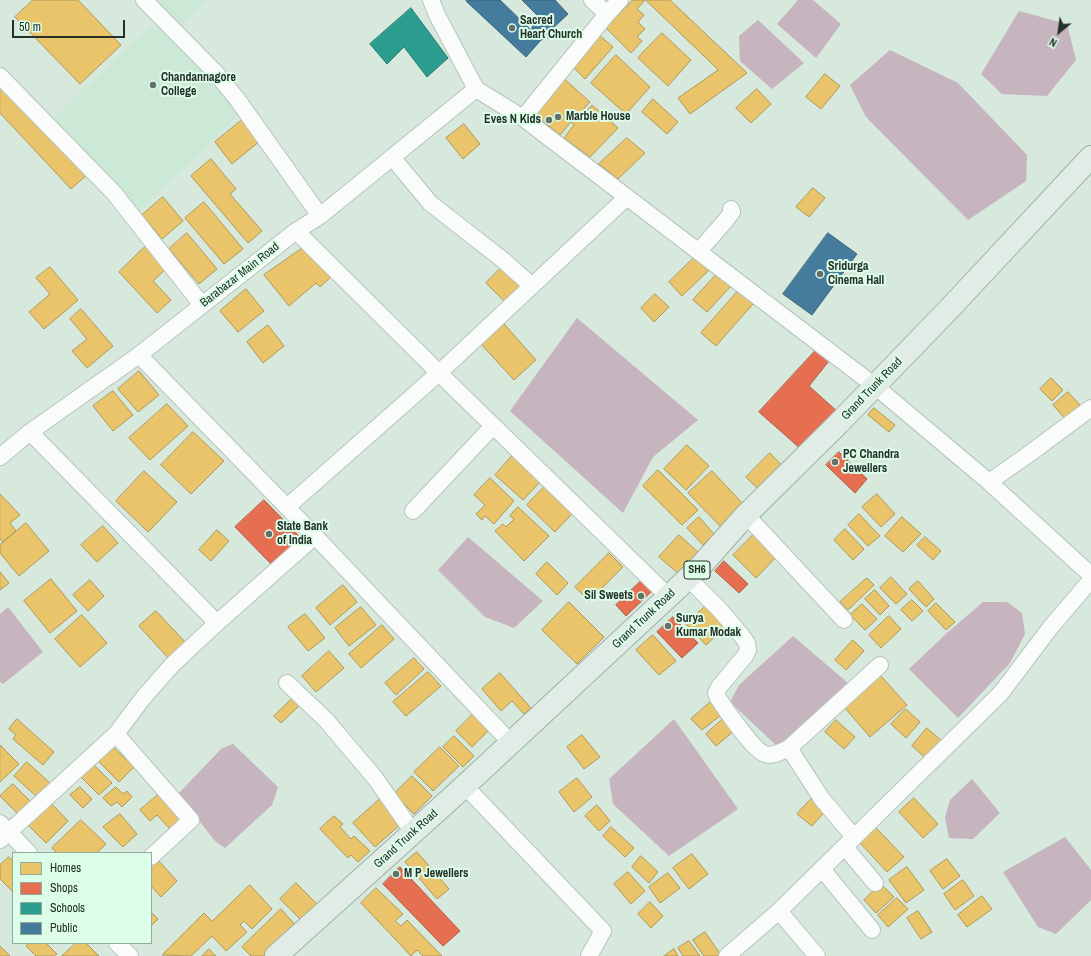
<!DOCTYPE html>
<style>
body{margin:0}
#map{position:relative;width:1091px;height:956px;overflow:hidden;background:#d7e8dd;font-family:"Archivo Narrow",sans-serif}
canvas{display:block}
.legend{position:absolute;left:12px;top:852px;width:140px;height:92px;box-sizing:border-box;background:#dcfde8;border:1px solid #92ab9c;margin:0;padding:5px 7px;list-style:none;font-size:12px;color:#243129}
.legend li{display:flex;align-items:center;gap:8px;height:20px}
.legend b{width:20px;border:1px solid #92ab9c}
.north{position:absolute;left:1039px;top:12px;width:40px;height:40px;-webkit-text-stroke:3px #dcfde8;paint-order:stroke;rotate:209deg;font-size:11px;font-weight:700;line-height:16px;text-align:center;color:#243129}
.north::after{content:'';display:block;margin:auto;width:14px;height:18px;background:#243129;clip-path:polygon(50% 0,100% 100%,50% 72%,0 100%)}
.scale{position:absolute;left:12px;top:20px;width:113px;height:18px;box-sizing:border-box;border:2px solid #243129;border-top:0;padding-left:5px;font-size:12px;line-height:14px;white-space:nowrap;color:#243129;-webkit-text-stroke:3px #dcfde8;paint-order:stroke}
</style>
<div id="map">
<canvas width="1091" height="956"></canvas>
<ul class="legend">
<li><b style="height:11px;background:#e9c46a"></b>Homes</li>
<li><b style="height:11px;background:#e76f51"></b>Shops</li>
<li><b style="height:11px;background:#2a9d8f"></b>Schools</li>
<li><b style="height:11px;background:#457b9d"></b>Public</li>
</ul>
<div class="north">N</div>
<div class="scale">50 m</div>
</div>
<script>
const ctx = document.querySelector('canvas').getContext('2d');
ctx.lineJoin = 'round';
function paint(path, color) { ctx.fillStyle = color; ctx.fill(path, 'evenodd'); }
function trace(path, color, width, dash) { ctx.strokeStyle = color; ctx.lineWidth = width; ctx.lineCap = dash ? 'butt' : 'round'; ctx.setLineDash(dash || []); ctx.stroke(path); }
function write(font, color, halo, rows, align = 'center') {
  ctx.font = font + ' "Archivo Narrow",sans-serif'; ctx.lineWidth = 4; ctx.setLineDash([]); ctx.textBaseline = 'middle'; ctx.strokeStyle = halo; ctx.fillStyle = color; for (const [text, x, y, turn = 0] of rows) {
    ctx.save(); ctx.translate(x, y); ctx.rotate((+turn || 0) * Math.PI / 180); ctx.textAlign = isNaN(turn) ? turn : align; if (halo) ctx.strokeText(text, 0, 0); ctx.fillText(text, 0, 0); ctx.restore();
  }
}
paint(new Path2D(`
 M 152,0 L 207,0 L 179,29 L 241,113 L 136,214 L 51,120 L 164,14 Z`), '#cbe9d6');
paint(new Path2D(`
 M 798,0 L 813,0 L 841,24 L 816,58 L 777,24 Z
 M 1019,11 L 1067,24 L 1076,60 L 1047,96 L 1002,94 L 981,74 Z
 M 758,20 L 804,63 L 772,89 L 740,61 L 739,36 Z
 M 890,50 L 958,83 L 1027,155 L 1026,181 L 968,220 L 866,117 L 850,85 Z
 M 577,318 L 698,420 L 653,457 L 623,513 L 510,411 Z
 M 468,537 L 543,601 L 514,628 L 485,617 L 438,570 Z
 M 983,602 L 1007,602 L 1022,613 L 1025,634 L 1010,663 L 958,718 L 909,669 L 948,632 Z
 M 8,607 L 43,652 L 3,684 L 0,682 L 0,614 Z
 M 793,636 L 848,683 L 779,748 L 730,702 L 739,685 Z
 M 674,719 L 738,809 L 669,856 L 613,804 L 609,779 Z
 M 233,744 L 278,787 L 272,805 L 225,848 L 215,841 L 178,794 L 222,748 Z
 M 972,779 L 1000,813 L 973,839 L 949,838 L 945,817 L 950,800 Z
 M 1065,837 L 1091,870 L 1091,900 L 1056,934 L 1038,927 L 1003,872 Z`), '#c6b4be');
const homes = new Path2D(`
 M 33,0 L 78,0 L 121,45 L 80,84 L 15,17 Z
 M 633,0 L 645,0 L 637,9 L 644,15 L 638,22 L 645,29 L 637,37 L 642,41 L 631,53 L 606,28 Z
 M 646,0 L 670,0 L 747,73 L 690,114 L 678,98 L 718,70 Z
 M 662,33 L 691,60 L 668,86 L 638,58 Z
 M 599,35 L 613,47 L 585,79 L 573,67 Z
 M 616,55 L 650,87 L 626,114 L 591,83 Z
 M 825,74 L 840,86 L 821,109 L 806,97 Z
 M 562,77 L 590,102 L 578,115 L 581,118 L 592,105 L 618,128 L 590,157 L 564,138 L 574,125 L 571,122 L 560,135 L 532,112 Z
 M 0,84 L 89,173 L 71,189 L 0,113 Z
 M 757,89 L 771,104 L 751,123 L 736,108 Z
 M 653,99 L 678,122 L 667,134 L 642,112 Z
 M 242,120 L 260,141 L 232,164 L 215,142 Z
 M 464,124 L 480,144 L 463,159 L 446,138 Z
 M 627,138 L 645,153 L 618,179 L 599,164 Z
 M 211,159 L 236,189 L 230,194 L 262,231 L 248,243 L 191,176 Z
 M 813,188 L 825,198 L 809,217 L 796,207 Z
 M 163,197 L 183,221 L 162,239 L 142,215 Z
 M 204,202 L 243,249 L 224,264 L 185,218 Z
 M 187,233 L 217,269 L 199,284 L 169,249 Z
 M 147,245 L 168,267 L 153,281 L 171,300 L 157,313 L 119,272 Z
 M 304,247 L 332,276 L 320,287 L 316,283 L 289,306 L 264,275 Z
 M 696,256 L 709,270 L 682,296 L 669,282 Z
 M 505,264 L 525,284 L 506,303 L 486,283 Z
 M 50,267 L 78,300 L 44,329 L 29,312 L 50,294 L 36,278 Z
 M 717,274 L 730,287 L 707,312 L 693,300 Z
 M 246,289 L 264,311 L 238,332 L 220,311 Z
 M 738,291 L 753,304 L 716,346 L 701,333 Z
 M 655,294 L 669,307 L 654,322 L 641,308 Z
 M 81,309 L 113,346 L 87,368 L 72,351 L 87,339 L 70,319 Z
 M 504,324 L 536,360 L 514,380 L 481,344 Z
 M 268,325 L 284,346 L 263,363 L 247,342 Z
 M 139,371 L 159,395 L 138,412 L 118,389 Z
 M 1051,378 L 1063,390 L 1052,401 L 1040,389 Z
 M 113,391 L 133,415 L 113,431 L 93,406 Z
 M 1068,392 L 1082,407 L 1067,421 L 1053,405 Z
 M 167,404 L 188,426 L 150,460 L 129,438 Z
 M 874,408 L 895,425 L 889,432 L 868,415 Z
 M 193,432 L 224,461 L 191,494 L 161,465 Z
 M 687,445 L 709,466 L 686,490 L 664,469 Z
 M 770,453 L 784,468 L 760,491 L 746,477 Z
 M 512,456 L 540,482 L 523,500 L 495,475 Z
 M 658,470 L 698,510 L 682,525 L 643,486 Z
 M 144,471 L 177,502 L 148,532 L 116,501 Z
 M 712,471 L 746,507 L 723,529 L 688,493 Z
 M 490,478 L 514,501 L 494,524 L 485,516 L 482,520 L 476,514 L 485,505 L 474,495 Z
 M 544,487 L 572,514 L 555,532 L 527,505 Z
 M 0,494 L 20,515 L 10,523 L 16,531 L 3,542 L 0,539 Z
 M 877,494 L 895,514 L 881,527 L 862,507 Z
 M 518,507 L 549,536 L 524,561 L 495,531 L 503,524 L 506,527 L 514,519 L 510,516 Z
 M 859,514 L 880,536 L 868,546 L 848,525 Z
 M 699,517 L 714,534 L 703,545 L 687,528 Z
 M 902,517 L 921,534 L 903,552 L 885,536 Z
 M 26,523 L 49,551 L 19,576 L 0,553 L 0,545 Z
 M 103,526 L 118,543 L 97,562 L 81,545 Z
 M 845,529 L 864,549 L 853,560 L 834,540 Z
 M 217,530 L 229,541 L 211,561 L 199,550 Z
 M 757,531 L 779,554 L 756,578 L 733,555 Z
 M 679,535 L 698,552 L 679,574 L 659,557 Z
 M 925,537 L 941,551 L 933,560 L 917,545 Z
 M 609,553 L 623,567 L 589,601 L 575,587 Z
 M 547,562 L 568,583 L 557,595 L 536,574 Z
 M 0,572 L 9,583 L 0,590 Z
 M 891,577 L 907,594 L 896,604 L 880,588 Z
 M 867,578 L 874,585 L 848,610 L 840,602 Z
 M 51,579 L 77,611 L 50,633 L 24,601 Z
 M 90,580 L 104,596 L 88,611 L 73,595 Z
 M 918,581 L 934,599 L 926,607 L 909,589 Z
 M 343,585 L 357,602 L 330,625 L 316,608 Z
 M 875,590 L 889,606 L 880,615 L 865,599 Z
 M 912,600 L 923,611 L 912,621 L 901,610 Z
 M 569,602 L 604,637 L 577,664 L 542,630 Z
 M 710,602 L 730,623 L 706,645 L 686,624 Z
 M 936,603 L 955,622 L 946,630 L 928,611 Z
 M 862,604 L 877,619 L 865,630 L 850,615 Z
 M 361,607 L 376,625 L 349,646 L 335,628 Z
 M 156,611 L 186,643 L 169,659 L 139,626 Z
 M 305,614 L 325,638 L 308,651 L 288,627 Z
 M 82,615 L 107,643 L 80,667 L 55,639 Z
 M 889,616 L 901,629 L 881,648 L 869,635 Z
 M 382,625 L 394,639 L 361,668 L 349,654 Z
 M 653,635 L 676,661 L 659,675 L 636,650 Z
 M 853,640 L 864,651 L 846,670 L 835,660 Z
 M 329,651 L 344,668 L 316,692 L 302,676 Z
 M 414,658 L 424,669 L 396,695 L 385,683 Z
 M 428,672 L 441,686 L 406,716 L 393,702 Z
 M 500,673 L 531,708 L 524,714 L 512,701 L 501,711 L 482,689 Z
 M 881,676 L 907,705 L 870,737 L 845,708 Z
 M 295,696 L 302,703 L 281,723 L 274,716 Z
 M 714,699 L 725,712 L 702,730 L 691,719 Z
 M 906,709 L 920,722 L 906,738 L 891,724 Z
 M 475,712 L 491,728 L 472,747 L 456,731 Z
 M 724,718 L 735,730 L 716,746 L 706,734 Z
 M 17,719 L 54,752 L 43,765 L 13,739 L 16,735 L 9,729 Z
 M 836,720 L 855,737 L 844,749 L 825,732 Z
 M 927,728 L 943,742 L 928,760 L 912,746 Z
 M 582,735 L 600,757 L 584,769 L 567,747 Z
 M 454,736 L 474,756 L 463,767 L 443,747 Z
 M 0,745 L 19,764 L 0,782 Z
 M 112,746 L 134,767 L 119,782 L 97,760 Z
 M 440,747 L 459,766 L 433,791 L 414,772 Z
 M 27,762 L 51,784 L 38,798 L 14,776 Z
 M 91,762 L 112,783 L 99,795 L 78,774 Z
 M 412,776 L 432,796 L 414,814 L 394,794 Z
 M 577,778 L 592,797 L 574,812 L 559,792 Z
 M 13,784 L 32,803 L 20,816 L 0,796 Z
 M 80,787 L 92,799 L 83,808 L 70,795 Z
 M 116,787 L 123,794 L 127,791 L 132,797 L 122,807 L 117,802 L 111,806 L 103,798 Z
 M 159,794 L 182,822 L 172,831 L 157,815 L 150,821 L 140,810 Z
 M 814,796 L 828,808 L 812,826 L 797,814 Z
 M 914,798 L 938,824 L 923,838 L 899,812 Z
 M 380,799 L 401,824 L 375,847 L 353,823 Z
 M 50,802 L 68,821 L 46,843 L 28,825 Z
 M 597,805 L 610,821 L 599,831 L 585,816 Z
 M 120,814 L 137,834 L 123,847 L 103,827 Z
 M 334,816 L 343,824 L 340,827 L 351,839 L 354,836 L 370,851 L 358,862 L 351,855 L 348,858 L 320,829 Z
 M 81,820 L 106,844 L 97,853 L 57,853 L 52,848 Z
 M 611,827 L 634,848 L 625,857 L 603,836 Z
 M 876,828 L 904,857 L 887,872 L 860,843 Z
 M 417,852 L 449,889 L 437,899 L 405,862 Z
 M 692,854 L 708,874 L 689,889 L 673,868 Z
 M 641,856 L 658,872 L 649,883 L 632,867 Z
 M 9,857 L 13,861 L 13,892 L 0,879 L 0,865 Z
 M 947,859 L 960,876 L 943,889 L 930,871 Z
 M 158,860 L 177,881 L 161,897 L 151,886 L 151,866 Z
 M 907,867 L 924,890 L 906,903 L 889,880 Z
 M 628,872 L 645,891 L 631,904 L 614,884 Z
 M 668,873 L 680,888 L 660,903 L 649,887 Z
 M 963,880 L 974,896 L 955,910 L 944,894 Z
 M 296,883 L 317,904 L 301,920 L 280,899 Z
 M 881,884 L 894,897 L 876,913 L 864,900 Z
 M 250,885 L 272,909 L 252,929 L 244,921 L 240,925 L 247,932 L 226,951 L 212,936 L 191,956 L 162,955 L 204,913 L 212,921 Z
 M 376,888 L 403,914 L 395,921 L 401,926 L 407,920 L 442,956 L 423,956 L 417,950 L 411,956 L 361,903 Z
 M 982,896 L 992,909 L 967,927 L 958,915 Z
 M 897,898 L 908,909 L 888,927 L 878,915 Z
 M 650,902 L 663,916 L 651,928 L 638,914 Z
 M 281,909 L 297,927 L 266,956 L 251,956 L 242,947 Z
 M 918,911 L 932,932 L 921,939 L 907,918 Z
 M 151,912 L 158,919 L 151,926 Z
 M 705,932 L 721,955 L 719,956 L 704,956 L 693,940 Z
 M 689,941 L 700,956 L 683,956 L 678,948 Z
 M 29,943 L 46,943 L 57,954 L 54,956 L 36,956 L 26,946 Z
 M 76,943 L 86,943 L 99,956 L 62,956 Z
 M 0,946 L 10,956 L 0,956 Z
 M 209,949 L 216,956 L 202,956 Z
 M 674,949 L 678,956 L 664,956 Z`);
paint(homes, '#e9c46a');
trace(homes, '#ae9856', 1);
const shops = new Path2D(`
 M 816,350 L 829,361 L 809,386 L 839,413 L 802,450 L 759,412 Z
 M 839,452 L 867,479 L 855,493 L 826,465 Z
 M 264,500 L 303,540 L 275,568 L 235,527 Z
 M 724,561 L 748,584 L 739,593 L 715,571 Z
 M 642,580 L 652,591 L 626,616 L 616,605 Z
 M 673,617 L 698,643 L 682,658 L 657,632 Z
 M 400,867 L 460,931 L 443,946 L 383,884 Z`);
paint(shops, '#e76f51');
trace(shops, '#ac5c45', 1);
const schools = new Path2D(`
 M 411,8 L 448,58 L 427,77 L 404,47 L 387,64 L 370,44 Z`);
paint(schools, '#2a9d8f');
trace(schools, '#287d70', 1);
const public = new Path2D(`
 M 467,0 L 500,0 L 532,31 L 532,27 L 533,24 L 542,20 L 522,0 L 555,0 L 568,14 L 552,29 L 550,35 L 548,38 L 541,40 L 526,57 L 466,1 Z
 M 828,233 L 857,254 L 812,315 L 783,294 Z`);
paint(public, '#457b9d');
trace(public, '#3b657a', 1);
const minor = new Path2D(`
 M 144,0 L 216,73 L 237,99 L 320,216
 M 431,0 L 437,15 L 476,89 L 523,118 L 875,386 L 989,482 L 1091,575
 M 592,0 L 607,14
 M 0,76 L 114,193 L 202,305
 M 523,118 L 607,14 L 620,0
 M 392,157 L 430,203 L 503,260 L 532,286
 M 296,231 L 439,373 L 668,596
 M 699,251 L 726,220 L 732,212 L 731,209
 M 139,355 L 315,536 L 511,743
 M 30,432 L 217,623 L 172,665 L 143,698 L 116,734 L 191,820 L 151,857
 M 0,457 L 30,432 L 139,355 L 296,231 L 320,216 L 476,89
 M 989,482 L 1029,454 L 1091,408
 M 287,507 L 439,373 L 627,197
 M 413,511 L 493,426
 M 746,515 L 844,620
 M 688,578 L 720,610 L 741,635 L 747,643 L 748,650 L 745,656 L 719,687 L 716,693 L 718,698 C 726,710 754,751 765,754 C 773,757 782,751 789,748 L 880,665
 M 217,623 L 315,536
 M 287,683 L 326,720 L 375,778 L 413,832
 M 789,748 L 822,799 L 854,837
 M 465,786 L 603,931 L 589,956
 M 0,823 L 29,853
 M 0,840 L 116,734
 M 845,847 L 875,883
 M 822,869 L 872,930
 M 779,911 L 817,956
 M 117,943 L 130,956
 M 727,956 L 779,911 L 1001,693 L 1050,628 L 1091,580`);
const primary = new Path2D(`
 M 276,956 L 458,792 L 697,570 L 746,515 L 838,424 L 951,307 L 1091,157`);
trace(minor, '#b7c5bc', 18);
trace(primary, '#9ab3a5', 24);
trace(minor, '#f9fcfa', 16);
trace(primary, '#e1ece6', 22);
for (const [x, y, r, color] of [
 [512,28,4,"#637168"],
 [153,85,4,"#637168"],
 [558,117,4,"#637168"],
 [549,120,4,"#637168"],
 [820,274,4,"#637168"],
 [835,462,4,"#637168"],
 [269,534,4,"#637168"],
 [641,596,4,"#637168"],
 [668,626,4,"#637168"],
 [396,874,4,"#637168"]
]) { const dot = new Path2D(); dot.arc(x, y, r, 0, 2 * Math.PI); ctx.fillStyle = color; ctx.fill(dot); trace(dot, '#dcfde8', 1.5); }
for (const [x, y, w] of [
 [697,570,26]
]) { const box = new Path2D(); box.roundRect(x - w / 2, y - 9, w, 18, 3); ctx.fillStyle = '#dcfde8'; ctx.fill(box); trace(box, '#243129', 1); }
write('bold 11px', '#243129', null, [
 ["SH6",697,570]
]);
write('bold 12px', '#243129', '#dcfde8', [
 ["Sacred",520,21],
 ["Heart Church",520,35],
 ["Chandannagore",161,78],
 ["College",161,92],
 ["Marble House",566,117],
 ["Eves N Kids",541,120,"right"],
 ["Sridurga",828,267],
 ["Cinema Hall",828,281],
 ["PC Chandra",843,455],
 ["Jewellers",843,469],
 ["State Bank",277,527],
 ["of India",277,541],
 ["Sil Sweets",633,596,"right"],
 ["Surya",676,619],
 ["Kumar Modak",676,633],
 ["M P Jewellers",404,874]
], 'left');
write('12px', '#243129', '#dcfde8', [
 ["Barabazar Main Road",240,275,-38],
 ["Grand Trunk Road",872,389,-46],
 ["Grand Trunk Road",644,619,-43],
 ["Grand Trunk Road",406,839,-42]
]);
</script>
